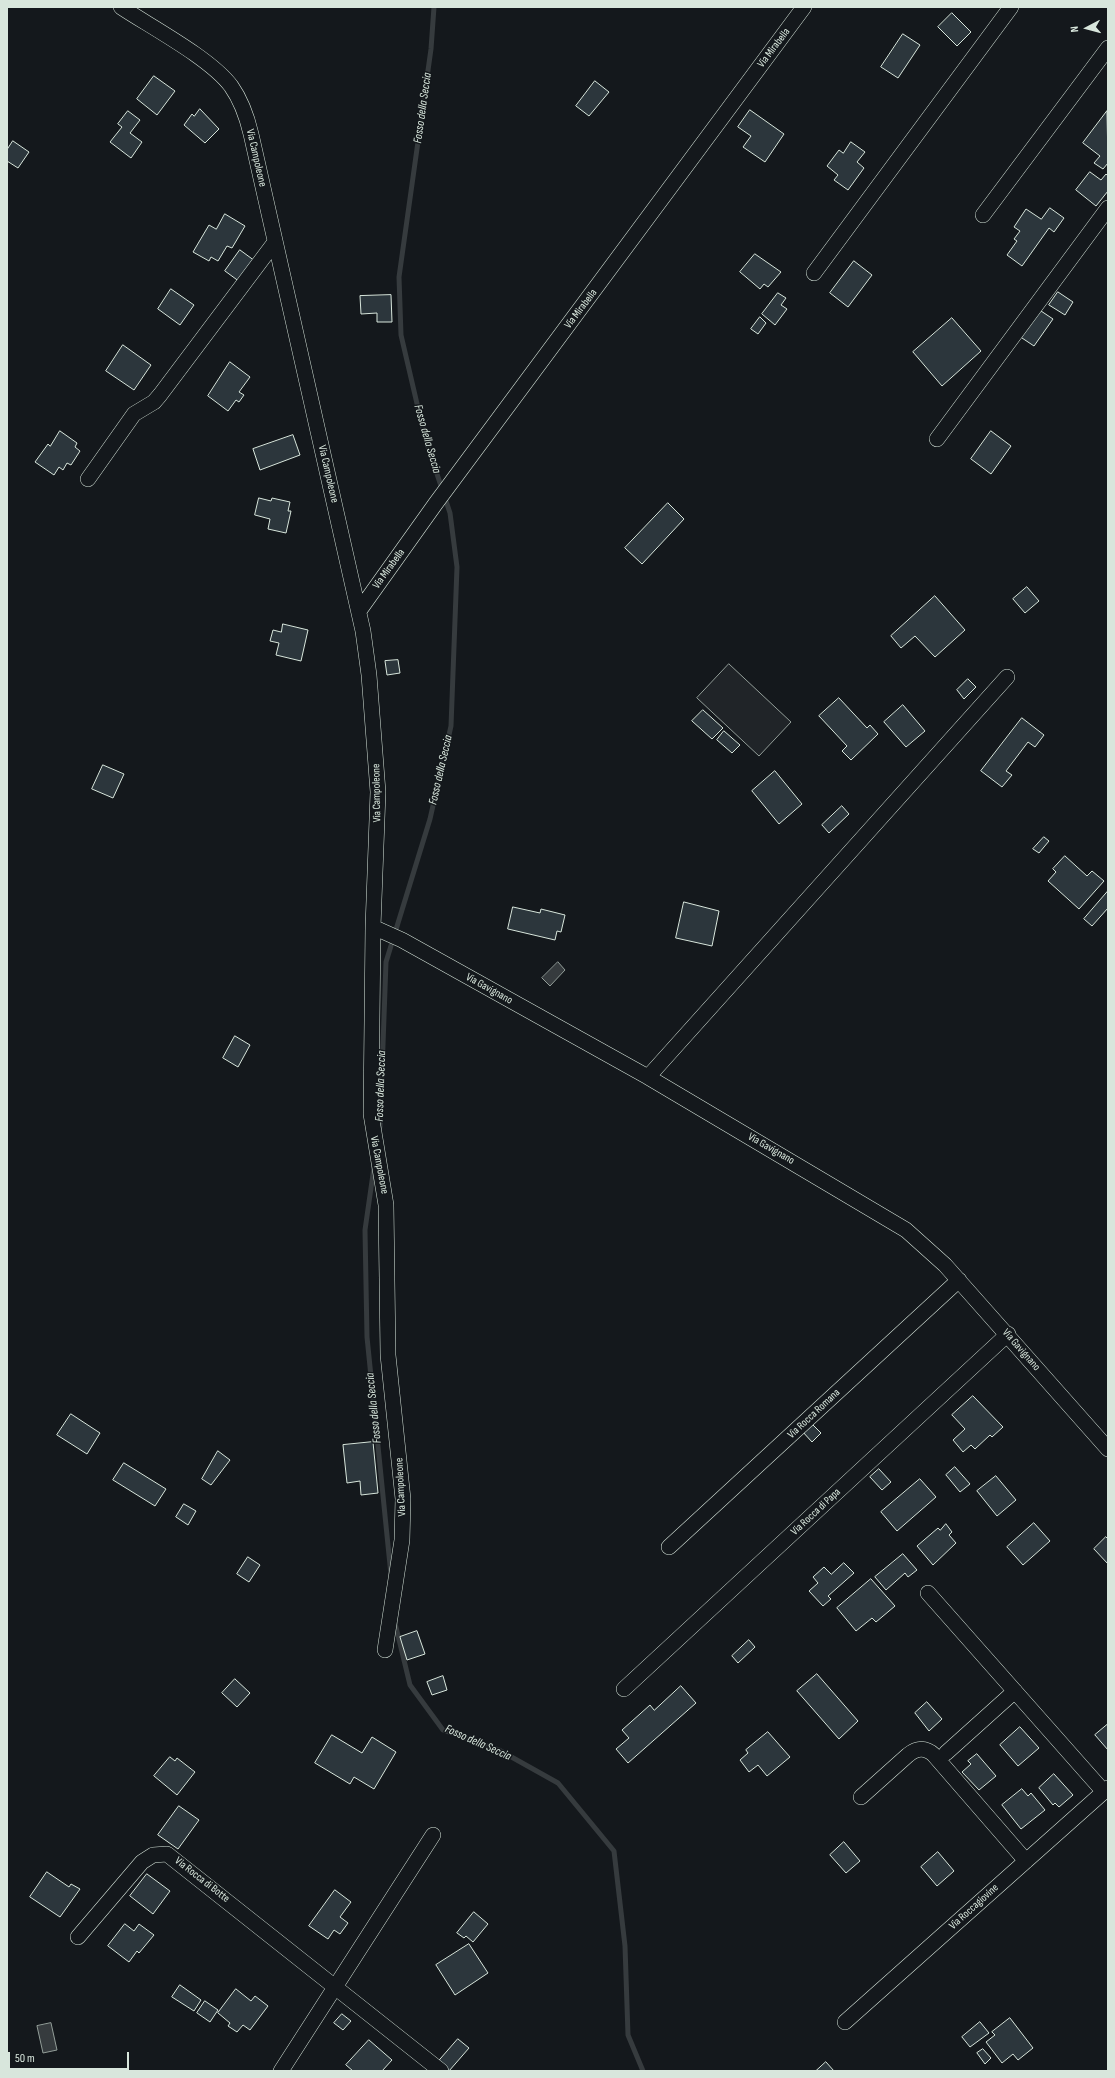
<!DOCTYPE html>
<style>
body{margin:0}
#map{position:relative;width:1115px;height:2078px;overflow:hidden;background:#14181c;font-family:"Sofia Sans Condensed",sans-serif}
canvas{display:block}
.frame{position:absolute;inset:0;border:8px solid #d8e6dc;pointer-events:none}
.north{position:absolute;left:1067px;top:8px;width:40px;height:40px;-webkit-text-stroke:3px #14181c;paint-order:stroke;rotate:264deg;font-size:11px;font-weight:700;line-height:16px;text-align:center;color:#d8e6dc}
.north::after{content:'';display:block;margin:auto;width:14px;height:18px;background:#d8e6dc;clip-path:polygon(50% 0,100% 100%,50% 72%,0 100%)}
.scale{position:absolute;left:8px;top:2052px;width:121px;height:18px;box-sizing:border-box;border:2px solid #d8e6dc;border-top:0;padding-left:5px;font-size:12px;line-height:14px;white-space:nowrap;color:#d8e6dc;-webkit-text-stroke:3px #14181c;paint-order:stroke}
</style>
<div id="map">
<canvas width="1115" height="2078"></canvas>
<div class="frame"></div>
<div class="north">N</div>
<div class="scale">50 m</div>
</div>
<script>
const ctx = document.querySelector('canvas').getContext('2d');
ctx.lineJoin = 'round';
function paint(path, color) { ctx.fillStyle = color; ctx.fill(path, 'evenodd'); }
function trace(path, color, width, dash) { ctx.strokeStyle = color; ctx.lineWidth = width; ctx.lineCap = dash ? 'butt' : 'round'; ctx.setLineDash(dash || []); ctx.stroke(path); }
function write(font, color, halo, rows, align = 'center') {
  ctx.font = font + ' "Sofia Sans Condensed",sans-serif'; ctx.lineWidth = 3; ctx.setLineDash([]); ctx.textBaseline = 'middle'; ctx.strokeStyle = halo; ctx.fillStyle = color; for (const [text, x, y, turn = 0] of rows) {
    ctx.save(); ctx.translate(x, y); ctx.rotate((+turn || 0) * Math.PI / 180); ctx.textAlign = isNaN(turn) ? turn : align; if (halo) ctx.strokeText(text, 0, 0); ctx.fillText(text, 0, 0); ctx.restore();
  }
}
const green = new Path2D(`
 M 729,664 L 791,722 L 759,756 L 697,698 Z`);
paint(green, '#202428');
trace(green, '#939e99', 1);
const water = new Path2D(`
 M 558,962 L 565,970 L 550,986 L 542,978 Z
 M 51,2023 L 57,2050 L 43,2053 L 37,2026 Z`);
paint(water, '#363b3e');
trace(water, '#939e99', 1);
trace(new Path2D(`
 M 380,1127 L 386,962 L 430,819 L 451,726 L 457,567 L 450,513 L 425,438 L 401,335 L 399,277 L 431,49 L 434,7
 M 374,1167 L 365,1230 L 367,1337 L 391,1575
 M 395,1623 L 410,1685 L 443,1730 L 499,1750 L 558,1783 L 614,1851 L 625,1946 L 628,2035 L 643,2071`), '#363b3e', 5);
const building = new Path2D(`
 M 952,13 L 971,32 L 957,46 L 938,27 Z
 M 903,34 L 920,45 L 898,78 L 881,67 Z
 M 154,76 L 175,91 L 157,115 L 137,99 Z
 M 595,81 L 609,92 L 589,116 L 576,106 Z
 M 200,109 L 219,129 L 205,143 L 184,125 L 192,114 L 194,116 Z
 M 750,110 L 784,134 L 765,162 L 743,147 L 751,136 L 738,127 Z
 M 128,111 L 140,120 L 130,133 L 142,142 L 131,158 L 110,142 L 122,127 L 118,124 Z
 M 1107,111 L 1108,163 L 1103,169 L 1094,163 L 1100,156 L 1083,143 Z
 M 13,141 L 29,152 L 18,168 L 7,161 L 7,150 Z
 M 851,142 L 865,152 L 857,162 L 864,168 L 848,190 L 834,180 L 838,175 L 827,166 L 839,150 L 843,153 Z
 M 1090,172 L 1101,180 L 1106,174 L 1108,176 L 1108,191 L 1096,206 L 1076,190 Z
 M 1050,208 L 1064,218 L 1054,232 L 1049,228 L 1022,266 L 1007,255 L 1017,241 L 1014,239 L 1020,231 L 1014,227 L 1026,209 L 1041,219 Z
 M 225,214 L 245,226 L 232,248 L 227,246 L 218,261 L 211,257 L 209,261 L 193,252 L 209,225 L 216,229 Z
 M 240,250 L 255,261 L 240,282 L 225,271 Z
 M 755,254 L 781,272 L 768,287 L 764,284 L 760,289 L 740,272 Z
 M 854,261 L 872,275 L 848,307 L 830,293 Z
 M 171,289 L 194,305 L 180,325 L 158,309 Z
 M 1058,292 L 1073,302 L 1065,315 L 1049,305 Z
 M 778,293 L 786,298 L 781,305 L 787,309 L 775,325 L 762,314 Z
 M 391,295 L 392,322 L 377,322 L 377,313 L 361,314 L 360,296 Z
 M 1038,309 L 1053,319 L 1034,346 L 1019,336 Z
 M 760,317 L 766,323 L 758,334 L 751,329 Z
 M 952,318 L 981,351 L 942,386 L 913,352 Z
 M 123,345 L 151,365 L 134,390 L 106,371 Z
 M 230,362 L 250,377 L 239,392 L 244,395 L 239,402 L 236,400 L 228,411 L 208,396 Z
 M 60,431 L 77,443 L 75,447 L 80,451 L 71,465 L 67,463 L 63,470 L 59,467 L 54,475 L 35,462 L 48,444 L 50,446 Z
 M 991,431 L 1011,446 L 991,474 L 971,459 Z
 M 293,435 L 300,455 L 260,470 L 253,449 Z
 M 259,498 L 271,501 L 272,498 L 290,502 L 288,511 L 291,511 L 286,533 L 268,529 L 270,519 L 255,515 Z
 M 668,503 L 684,519 L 642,564 L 625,548 Z
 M 1027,587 L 1039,601 L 1025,613 L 1013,599 Z
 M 935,596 L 965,630 L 935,657 L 915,636 L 901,648 L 891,636 Z
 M 283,624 L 308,630 L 301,661 L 276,655 L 279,643 L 270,641 L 273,630 L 281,632 Z
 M 398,660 L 400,673 L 387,675 L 385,661 Z
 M 968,679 L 976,687 L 964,699 L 957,690 Z
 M 839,698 L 867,728 L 870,725 L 878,734 L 851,760 L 842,751 L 847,746 L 819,716 Z
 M 903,705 L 925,731 L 906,747 L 884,722 Z
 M 703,710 L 723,728 L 712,739 L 692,721 Z
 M 1022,718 L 1044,735 L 1035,747 L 1028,742 L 1006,771 L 1012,775 L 1002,787 L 981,771 Z
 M 724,731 L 740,745 L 732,753 L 717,740 Z
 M 103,765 L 124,774 L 113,798 L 92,789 Z
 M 775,771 L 802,804 L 779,824 L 752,791 Z
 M 842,806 L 849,814 L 829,833 L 822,825 Z
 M 1044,837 L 1049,841 L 1039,853 L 1033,849 Z
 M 1065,856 L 1087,876 L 1092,871 L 1104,881 L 1079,909 L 1048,881 L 1056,872 L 1053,869 Z
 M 1108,891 L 1108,908 L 1092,926 L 1084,919 Z
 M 684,902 L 719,911 L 712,946 L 676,938 Z
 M 513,907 L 540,913 L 541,909 L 565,915 L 561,932 L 557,931 L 555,940 L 508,929 Z
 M 235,1036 L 250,1045 L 238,1067 L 223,1058 Z
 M 973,1396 L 1003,1427 L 992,1437 L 990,1435 L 975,1449 L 971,1445 L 963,1452 L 953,1440 L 965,1429 L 952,1415 Z
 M 71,1414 L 100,1433 L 87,1454 L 57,1435 Z
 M 811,1423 L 821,1433 L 812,1442 L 802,1431 Z
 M 373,1442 L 378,1493 L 361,1495 L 360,1481 L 347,1483 L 343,1445 Z
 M 218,1451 L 230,1460 L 211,1485 L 202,1479 Z
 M 124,1463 L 166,1489 L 155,1506 L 113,1480 Z
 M 955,1467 L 970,1484 L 960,1492 L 946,1475 Z
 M 879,1469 L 891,1482 L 882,1490 L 870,1477 Z
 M 996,1476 L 1016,1500 L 997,1516 L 977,1491 Z
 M 920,1479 L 936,1497 L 897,1531 L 881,1512 Z
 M 184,1504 L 196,1511 L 188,1525 L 176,1517 Z
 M 1034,1523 L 1050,1541 L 1023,1565 L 1007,1547 Z
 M 946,1524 L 952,1532 L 949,1535 L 956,1543 L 933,1565 L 917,1546 L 938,1528 L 940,1530 Z
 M 1106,1537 L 1108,1539 L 1108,1564 L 1094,1549 Z
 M 903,1554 L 917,1570 L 908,1577 L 905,1573 L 886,1590 L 875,1577 Z
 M 248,1557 L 260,1565 L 249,1582 L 237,1574 Z
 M 844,1563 L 854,1573 L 828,1596 L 831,1599 L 823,1606 L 809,1591 L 818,1583 L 813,1577 L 824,1567 L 831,1574 Z
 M 871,1579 L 895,1606 L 876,1622 L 872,1618 L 856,1631 L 837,1608 Z
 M 417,1631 L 425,1654 L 407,1660 L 400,1637 Z
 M 749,1640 L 755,1647 L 738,1663 L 732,1656 Z
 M 817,1674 L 858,1721 L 839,1739 L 797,1691 Z
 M 443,1676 L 447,1690 L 432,1695 L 427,1682 Z
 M 235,1679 L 250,1693 L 237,1707 L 222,1693 Z
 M 681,1686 L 696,1703 L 628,1763 L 616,1749 L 629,1738 L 622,1730 L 650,1705 L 654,1710 Z
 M 927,1702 L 942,1719 L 929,1731 L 915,1713 Z
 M 1108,1724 L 1108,1750 L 1095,1735 Z
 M 1020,1727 L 1039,1748 L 1018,1766 L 1000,1745 Z
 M 768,1732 L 790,1757 L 767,1776 L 758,1765 L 749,1772 L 740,1760 L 748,1753 L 746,1750 Z
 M 332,1735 L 362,1753 L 372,1737 L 396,1752 L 374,1789 L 354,1777 L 350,1784 L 315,1763 Z
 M 977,1754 L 996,1776 L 979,1790 L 962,1772 L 971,1764 L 968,1761 Z
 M 170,1757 L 175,1761 L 177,1758 L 195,1772 L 177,1795 L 154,1776 Z
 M 1054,1774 L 1073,1795 L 1059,1807 L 1055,1803 L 1053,1805 L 1039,1788 Z
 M 1022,1789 L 1028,1796 L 1031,1793 L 1045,1810 L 1021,1829 L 1002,1805 Z
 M 179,1806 L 199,1820 L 178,1849 L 158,1835 Z
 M 844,1842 L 860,1861 L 846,1873 L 830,1855 Z
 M 938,1852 L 954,1871 L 937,1886 L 921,1867 Z
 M 47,1872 L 69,1887 L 71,1884 L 80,1889 L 60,1917 L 30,1897 Z
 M 147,1874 L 170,1891 L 153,1914 L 130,1896 Z
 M 335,1890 L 351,1902 L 340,1917 L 348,1923 L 340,1934 L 334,1930 L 328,1939 L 309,1926 Z
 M 474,1912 L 488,1924 L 473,1942 L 466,1936 L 464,1938 L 457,1933 Z
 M 125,1924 L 134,1931 L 139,1924 L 154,1935 L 139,1953 L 137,1951 L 129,1962 L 108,1946 Z
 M 469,1944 L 488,1973 L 455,1995 L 436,1965 Z
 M 180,1985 L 201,2000 L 194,2011 L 172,1997 Z
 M 236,1989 L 251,2001 L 255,1996 L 268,2006 L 250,2030 L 243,2025 L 237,2032 L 228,2026 L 230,2023 L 218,2013 Z
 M 205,2001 L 218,2010 L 210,2022 L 197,2013 Z
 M 342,2014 L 351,2021 L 343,2030 L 334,2023 Z
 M 1010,2018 L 1033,2048 L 1018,2060 L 1013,2054 L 1002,2063 L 986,2042 L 995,2035 L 992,2032 Z
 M 980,2022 L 989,2033 L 970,2047 L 962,2037 Z
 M 458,2039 L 469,2048 L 449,2071 L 438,2062 Z
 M 369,2040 L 392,2060 L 382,2071 L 353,2071 L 346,2065 Z
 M 983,2049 L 991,2058 L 985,2064 L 977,2053 Z
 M 826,2062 L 834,2071 L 816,2071 Z`);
paint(building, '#2c363c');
trace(building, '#d8e6dc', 1);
const street = new Path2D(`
 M 121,7 C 151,27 210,58 231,86 C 241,100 247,117 251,134 L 363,631 L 369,675 L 378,792 L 373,927 L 371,1114 L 386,1205 L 388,1355 L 403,1499 L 402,1540 L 385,1650
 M 983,215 L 1108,48
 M 814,273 L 1011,7
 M 937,439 L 1108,208
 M 88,479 L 134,414 L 154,402 L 160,395 L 275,242
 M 359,611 L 436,503 L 804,7
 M 373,927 L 402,940 L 648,1077 L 906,1230 L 945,1265 L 1108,1449
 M 648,1077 L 1007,677
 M 669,1547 L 959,1280
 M 928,1593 L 1104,1792
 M 624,1689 L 1008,1334
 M 946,1753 L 1015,1691
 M 861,1797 L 908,1755 C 917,1748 925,1747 934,1755 L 1026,1861
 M 78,1937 L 142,1862 L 153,1855 L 167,1854 L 441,2071
 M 845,2022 L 1108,1788
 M 281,2071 L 433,1835`);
trace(street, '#d8e6dc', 16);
trace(street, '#14181c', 15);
write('11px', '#d8e6dc', '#14181c', [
 ["Via Mirabella",774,48,-53],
 ["Via Campoleone",256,158,77],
 ["Via Mirabella",581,309,-53],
 ["Via Campoleone",328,474,77],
 ["Via Mirabella",389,569,-54],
 ["Via Campoleone",377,793,-91],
 ["Via Gavignano",489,989,29],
 ["Via Gavignano",771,1149,30],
 ["Via Campoleone",379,1165,79],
 ["Via Gavignano",1021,1350,49],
 ["Via Rocca Romana",814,1414,-43],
 ["Via Campoleone",401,1487,-93],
 ["Via Rocca di Papa",816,1512,-43],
 ["Via Rocca di Botte",202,1880,38],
 ["Via Roccagiovine",974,1907,-42]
]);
write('italic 12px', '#d8e6dc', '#14181c', [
 ["Fosso della Seccia",423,108,-82],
 ["Fosso della Seccia",427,439,74],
 ["Fosso della Seccia",441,770,-77],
 ["Fosso della Seccia",381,1086,-88],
 ["Fosso della Seccia",374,1408,-96],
 ["Fosso della Seccia",478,1743,24]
]);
</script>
